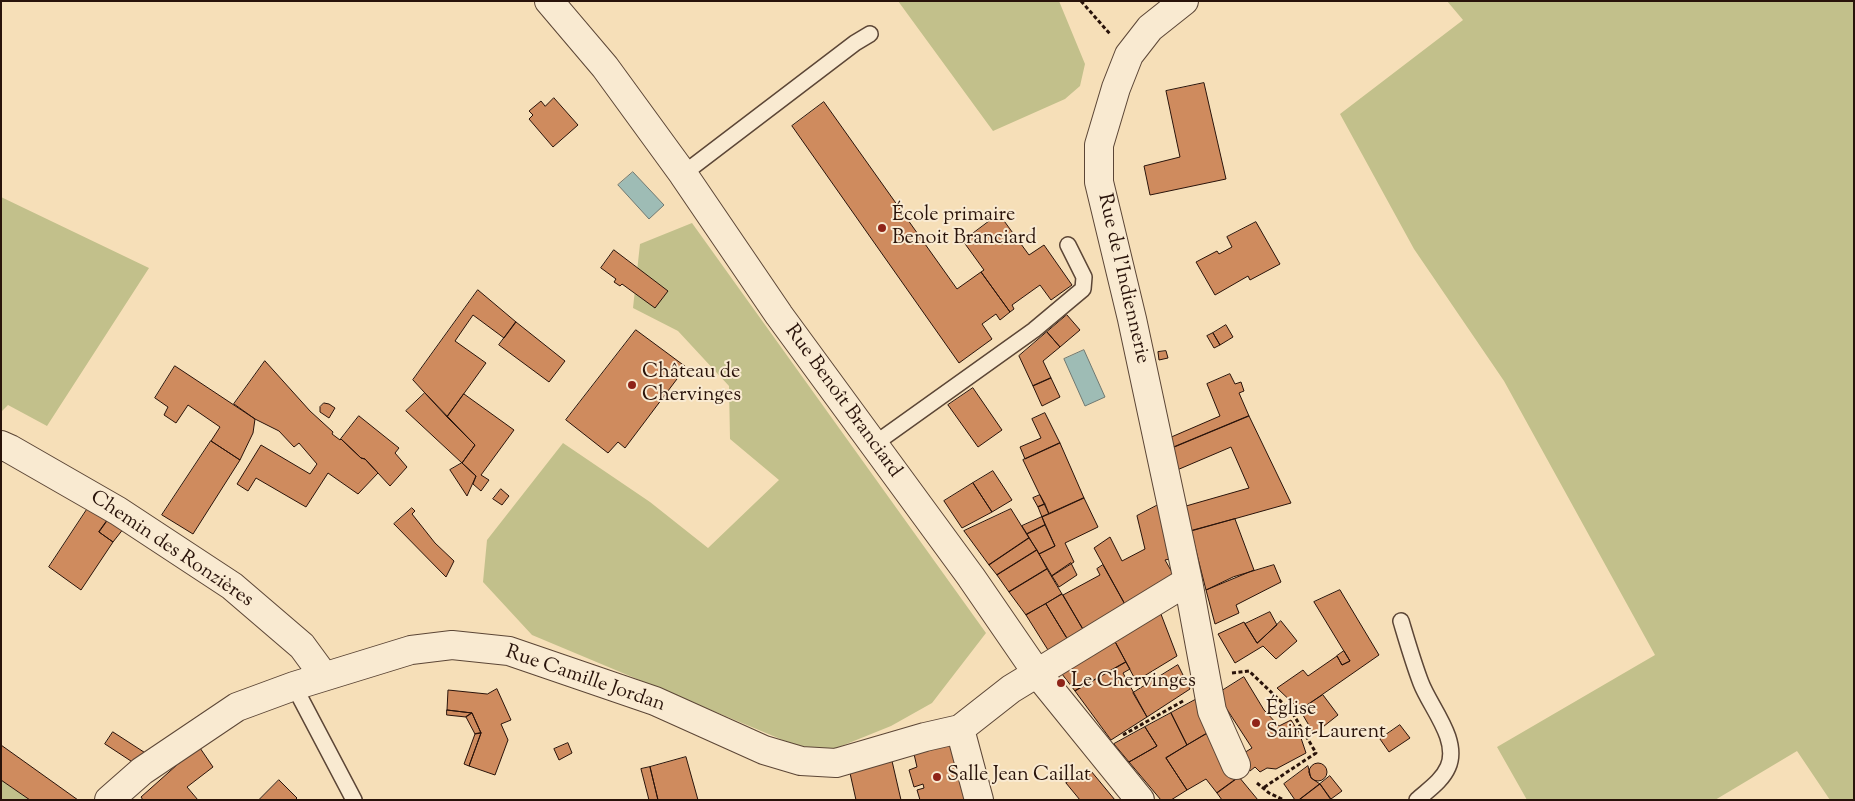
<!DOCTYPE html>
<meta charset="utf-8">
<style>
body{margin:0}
#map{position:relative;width:1855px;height:801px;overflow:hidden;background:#f6dfb8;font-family:"Sorts Mill Goudy",serif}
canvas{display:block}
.frame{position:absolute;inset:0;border:2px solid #29130a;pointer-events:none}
</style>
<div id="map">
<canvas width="1855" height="801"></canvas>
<div class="frame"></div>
</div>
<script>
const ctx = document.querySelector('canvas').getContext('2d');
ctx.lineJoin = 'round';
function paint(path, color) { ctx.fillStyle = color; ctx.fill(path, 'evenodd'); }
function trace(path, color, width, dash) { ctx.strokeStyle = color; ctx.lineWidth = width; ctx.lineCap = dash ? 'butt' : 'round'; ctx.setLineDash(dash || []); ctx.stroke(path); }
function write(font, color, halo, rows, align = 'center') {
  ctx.font = font + ' "Sorts Mill Goudy",serif'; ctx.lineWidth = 4; ctx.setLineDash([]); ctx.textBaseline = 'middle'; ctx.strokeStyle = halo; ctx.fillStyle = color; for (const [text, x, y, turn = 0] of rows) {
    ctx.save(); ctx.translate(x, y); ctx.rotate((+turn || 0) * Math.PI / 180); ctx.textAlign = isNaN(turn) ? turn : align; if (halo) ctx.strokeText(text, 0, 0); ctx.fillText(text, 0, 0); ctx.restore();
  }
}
paint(new Path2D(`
 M 898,1 L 1059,1 L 1085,64 L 1080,86 L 1065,99 L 993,131 Z
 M 1447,1 L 1854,1 L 1854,800 L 1830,800 L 1797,751 L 1715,800 L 1527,800 L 1497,747 L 1655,655 L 1504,381 L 1414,249 L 1340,114 L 1463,20 Z
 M 1,197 L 149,268 L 47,426 L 8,405 L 1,412 Z
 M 692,223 L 986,633 L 932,703 L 891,726 L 834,749 L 797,746 L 532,635 L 483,582 L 487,540 L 563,443 L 650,502 L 708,548 L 779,480 L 730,439 L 729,386 L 678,331 L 633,308 L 640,244 Z
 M 1,780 L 30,800 L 1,800 Z`), '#c2c08b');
const water = new Path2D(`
 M 633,172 L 664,205 L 649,219 L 618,185 Z
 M 1084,350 L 1105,397 L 1085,406 L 1064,359 Z`);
paint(water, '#9ebcb5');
trace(water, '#6f7871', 1);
const building = new Path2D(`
 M 1204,83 L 1226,179 L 1150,195 L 1144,166 L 1180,157 L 1166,91 Z
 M 554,98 L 578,125 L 553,147 L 529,119 L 533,115 L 529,111 L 541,101 L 545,106 Z
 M 824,102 L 957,289 L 981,272 L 1010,312 L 1000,320 L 996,314 L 982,324 L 992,339 L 959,363 L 792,126 Z
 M 999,214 L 1029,255 L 1044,245 L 1072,285 L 1051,300 L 1040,285 L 1012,305 L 1014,309 L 1010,312 L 981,272 L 984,270 L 963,241 Z
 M 1256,222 L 1280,264 L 1250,280 L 1248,276 L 1215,295 L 1196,262 L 1217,251 L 1219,254 L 1232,247 L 1227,237 Z
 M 614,250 L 668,291 L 655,308 L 622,284 L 620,286 L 614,282 L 616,279 L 601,268 Z
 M 478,290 L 516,322 L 504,338 L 473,315 L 455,341 L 486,363 L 447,417 L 413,380 Z
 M 1067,315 L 1080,330 L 1060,347 L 1047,332 Z
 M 516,322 L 565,361 L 549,382 L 499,345 Z
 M 1226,325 L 1233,337 L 1220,345 L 1213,333 Z
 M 636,330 L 686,367 L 625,448 L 618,442 L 608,453 L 566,420 Z
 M 1047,332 L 1060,347 L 1043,361 L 1051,378 L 1033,386 L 1019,356 Z
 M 1213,333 L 1220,345 L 1214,348 L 1207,336 Z
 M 1166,351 L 1168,358 L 1159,360 L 1158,352 Z
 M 265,361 L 310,411 L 333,432 L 332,434 L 340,440 L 341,439 L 361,458 L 365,459 L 378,473 L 358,494 L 328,473 L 306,507 L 256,478 L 248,491 L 237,484 L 261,445 L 310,474 L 317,464 L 299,443 L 294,447 L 279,431 L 255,419 L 234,404 Z
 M 175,366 L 255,419 L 253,433 L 240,460 L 211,441 L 220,427 L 188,405 L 176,423 L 164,415 L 168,407 L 155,398 Z
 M 1230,374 L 1235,384 L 1241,382 L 1244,391 L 1239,393 L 1249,416 L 1172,448 L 1169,438 L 1220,416 L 1207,384 Z
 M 1051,378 L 1060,397 L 1042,406 L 1033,386 Z
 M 973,388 L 1002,430 L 978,447 L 948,405 Z
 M 425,393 L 475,445 L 462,463 L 406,411 Z
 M 464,394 L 514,430 L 481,475 L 489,480 L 481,491 L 473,484 L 476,476 L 462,463 L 475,445 L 447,417 Z
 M 324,403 L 329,404 L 335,408 L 329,418 L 320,412 L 320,407 Z
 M 1045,413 L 1060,443 L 1025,459 L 1020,447 L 1041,438 L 1032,419 Z
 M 359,416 L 399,448 L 395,453 L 407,467 L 390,486 L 365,459 L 361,458 L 341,439 Z
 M 1249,416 L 1291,503 L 1191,531 L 1186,506 L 1249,488 L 1231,447 L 1177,470 L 1172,448 Z
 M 211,441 L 240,460 L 193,534 L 162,515 Z
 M 1060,443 L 1084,498 L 1049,514 L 1023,460 Z
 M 462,463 L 476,476 L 467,496 L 450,470 Z
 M 993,471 L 1012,500 L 992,512 L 973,483 Z
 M 973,483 L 992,512 L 962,528 L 944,501 Z
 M 501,489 L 509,496 L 502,505 L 493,499 Z
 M 1040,495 L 1045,504 L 1038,507 L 1033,498 Z
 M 1084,498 L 1098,527 L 1065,543 L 1074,562 L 1052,576 L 1039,554 L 1055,546 L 1042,517 Z
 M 1045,504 L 1049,514 L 1042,517 L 1038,507 Z
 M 1160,504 L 1178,557 L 1165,560 L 1177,581 L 1127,608 L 1094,548 L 1110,537 L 1122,561 L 1145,549 L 1137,516 Z
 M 90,505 L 109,518 L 99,532 L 113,542 L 81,590 L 49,567 Z
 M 412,508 L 415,511 L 412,514 L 435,543 L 454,561 L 446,577 L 394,524 Z
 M 1011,509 L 1029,538 L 989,565 L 964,531 Z
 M 1042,517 L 1045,525 L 1027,534 L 1022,526 Z
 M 109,518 L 124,528 L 113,542 L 99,532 Z
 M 1235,519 L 1254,570 L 1206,590 L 1191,531 Z
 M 1045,525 L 1055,546 L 1039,554 L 1027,534 Z
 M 1029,538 L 1037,550 L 997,575 L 989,565 Z
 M 1037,550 L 1047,569 L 1009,592 L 997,575 Z
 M 1071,563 L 1077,575 L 1059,587 L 1052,576 Z
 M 1103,565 L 1127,608 L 1084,631 L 1063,595 L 1100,575 L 1097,569 Z
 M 1274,565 L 1281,582 L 1236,605 L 1239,613 L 1215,624 L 1206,590 L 1233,577 Z
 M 1047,569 L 1062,594 L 1026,615 L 1009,592 Z
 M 1340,590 L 1379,655 L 1300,710 L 1277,688 L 1303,670 L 1308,676 L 1337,656 L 1342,665 L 1350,661 L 1314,602 Z
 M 1062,594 L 1084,631 L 1068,640 L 1046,604 Z
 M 1046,604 L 1068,640 L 1048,650 L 1026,615 Z
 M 1159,609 L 1177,656 L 1136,681 L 1112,636 Z
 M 1270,612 L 1277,625 L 1257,643 L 1245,624 Z
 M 1281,621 L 1297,641 L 1276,659 L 1263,646 L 1235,663 L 1218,634 L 1244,622 L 1257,643 Z
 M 1112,636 L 1126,662 L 1075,691 L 1062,674 Z
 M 1344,651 L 1350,661 L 1342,665 L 1337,656 Z
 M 1126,662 L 1130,669 L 1123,673 L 1147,717 L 1111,740 L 1075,691 Z
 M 1178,665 L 1190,689 L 1147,717 L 1133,693 Z
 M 1244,677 L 1264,710 L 1279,726 L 1291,720 L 1302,737 L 1301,738 L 1306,753 L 1276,769 L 1267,768 L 1260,772 L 1255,767 L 1250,771 L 1239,756 L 1252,748 L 1217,694 Z
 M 497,689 L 511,720 L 501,724 L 508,740 L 495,775 L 469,766 L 481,733 L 472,713 L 447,710 L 448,690 L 487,694 Z
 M 1323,695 L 1338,715 L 1314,734 L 1300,710 Z
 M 1195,700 L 1211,731 L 1187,745 L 1171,713 Z
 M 447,710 L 472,713 L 466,717 L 447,715 Z
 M 472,713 L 481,733 L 475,734 L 466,717 Z
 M 1171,713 L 1187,745 L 1166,758 L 1187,790 L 1171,800 L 1161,800 L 1129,762 L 1157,746 L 1145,727 Z
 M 1400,725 L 1410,738 L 1389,752 L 1380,739 Z
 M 1145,727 L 1157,746 L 1129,762 L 1114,744 Z
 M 1211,731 L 1239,777 L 1217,793 L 1206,779 L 1187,790 L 1166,758 Z
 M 113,732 L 150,756 L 137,765 L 105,744 Z
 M 481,733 L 469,766 L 464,764 L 475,734 Z
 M 953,742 L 970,800 L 920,800 L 917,790 L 924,788 L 923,784 L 914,787 L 909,770 L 917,767 L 914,754 Z
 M 568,743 L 572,753 L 559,760 L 554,749 Z
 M 1,745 L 78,800 L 30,800 L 1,780 Z
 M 200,748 L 213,767 L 187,787 L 198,800 L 143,800 L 141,797 L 178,764 Z
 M 686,757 L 698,800 L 658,800 L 650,767 Z
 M 892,761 L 901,800 L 856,800 L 850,773 Z
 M1309 772a9 9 0 1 1 18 0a9 9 0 1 1-18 0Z
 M 1308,766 L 1311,778 L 1320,784 L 1299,800 L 1295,800 L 1284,784 Z
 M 650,767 L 658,800 L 649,800 L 641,769 Z
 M 1091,771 L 1115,800 L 1080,800 L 1066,783 Z
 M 1330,776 L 1342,791 L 1331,799 L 1320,784 Z
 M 1239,777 L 1258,800 L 1222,800 L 1217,793 Z
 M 279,780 L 297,798 L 295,800 L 259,800 Z
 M 1320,784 L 1331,800 L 1299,800 Z`);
paint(building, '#cf8b5e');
trace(building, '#29130a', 1);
const service = new Path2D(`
 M 683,174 L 855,43 L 870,34
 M 873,445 L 1034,330 L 1083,289 L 1084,277 L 1068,245
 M 1401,621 C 1407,641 1413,662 1421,683 C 1430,707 1460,740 1448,767 C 1442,781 1428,790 1417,800
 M 294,686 L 354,800`);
const minor = new Path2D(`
 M 1184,1 L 1150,28 L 1129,55 L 1116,88 L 1099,145 L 1099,182 L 1132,319 L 1188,581 L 1212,711 L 1236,765
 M 1,445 L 10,449 L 118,511 L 232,586 L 302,646 L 324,676
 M 960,729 L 979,800
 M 109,800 L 142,771 L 237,707 L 294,686 L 411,650 L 452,645 L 509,651 L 655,701 L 764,750 L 801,761 L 836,763 L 925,737 L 960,729 L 1011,689 L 1188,581`);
const tertiary = new Path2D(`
 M 549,1 L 605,67 L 683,174 L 779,315 L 971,577 L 1037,673 L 1140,800`);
trace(service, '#5c4636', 18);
trace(minor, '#5c4636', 30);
trace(tertiary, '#5c4636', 30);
trace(new Path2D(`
 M 1081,1 L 1110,34
 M 1232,673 L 1249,671 L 1292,712 L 1316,753 L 1263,788
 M 1123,735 L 1183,701
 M 1257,783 L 1269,793 L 1284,800`), '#29130a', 3, [4, 2.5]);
trace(service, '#f9ead1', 15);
trace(minor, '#f9ead1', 28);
trace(tertiary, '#f9ead1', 28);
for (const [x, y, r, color] of [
 [882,228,5,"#8f2418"],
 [632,385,5,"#8f2418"],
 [1061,683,5,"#8f2418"],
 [1256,723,5,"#8f2418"],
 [937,777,5,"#8f2418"]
]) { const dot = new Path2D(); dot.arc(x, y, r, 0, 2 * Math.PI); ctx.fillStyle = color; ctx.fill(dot); trace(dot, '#f9ead1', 2); }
write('20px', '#29130a', '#f9ead1', [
 ["École primaire",892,217],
 ["Benoit Branciard",892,240],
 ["Château de",642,374],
 ["Chervinges",642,397],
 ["Le Chervinges",1071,683],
 ["Église",1266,711],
 ["Saint-Laurent",1266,734],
 ["Salle Jean Caillat",947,777]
], 'left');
write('20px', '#29130a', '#f9ead1', [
 ["Rue de l'Indiennerie",1122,279,77],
 ["Rue Benoît Branciard",842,402,54],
 ["Chemin des Ronzières",171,550,34],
 ["Rue Camille Jordan",585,680,19]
]);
</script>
